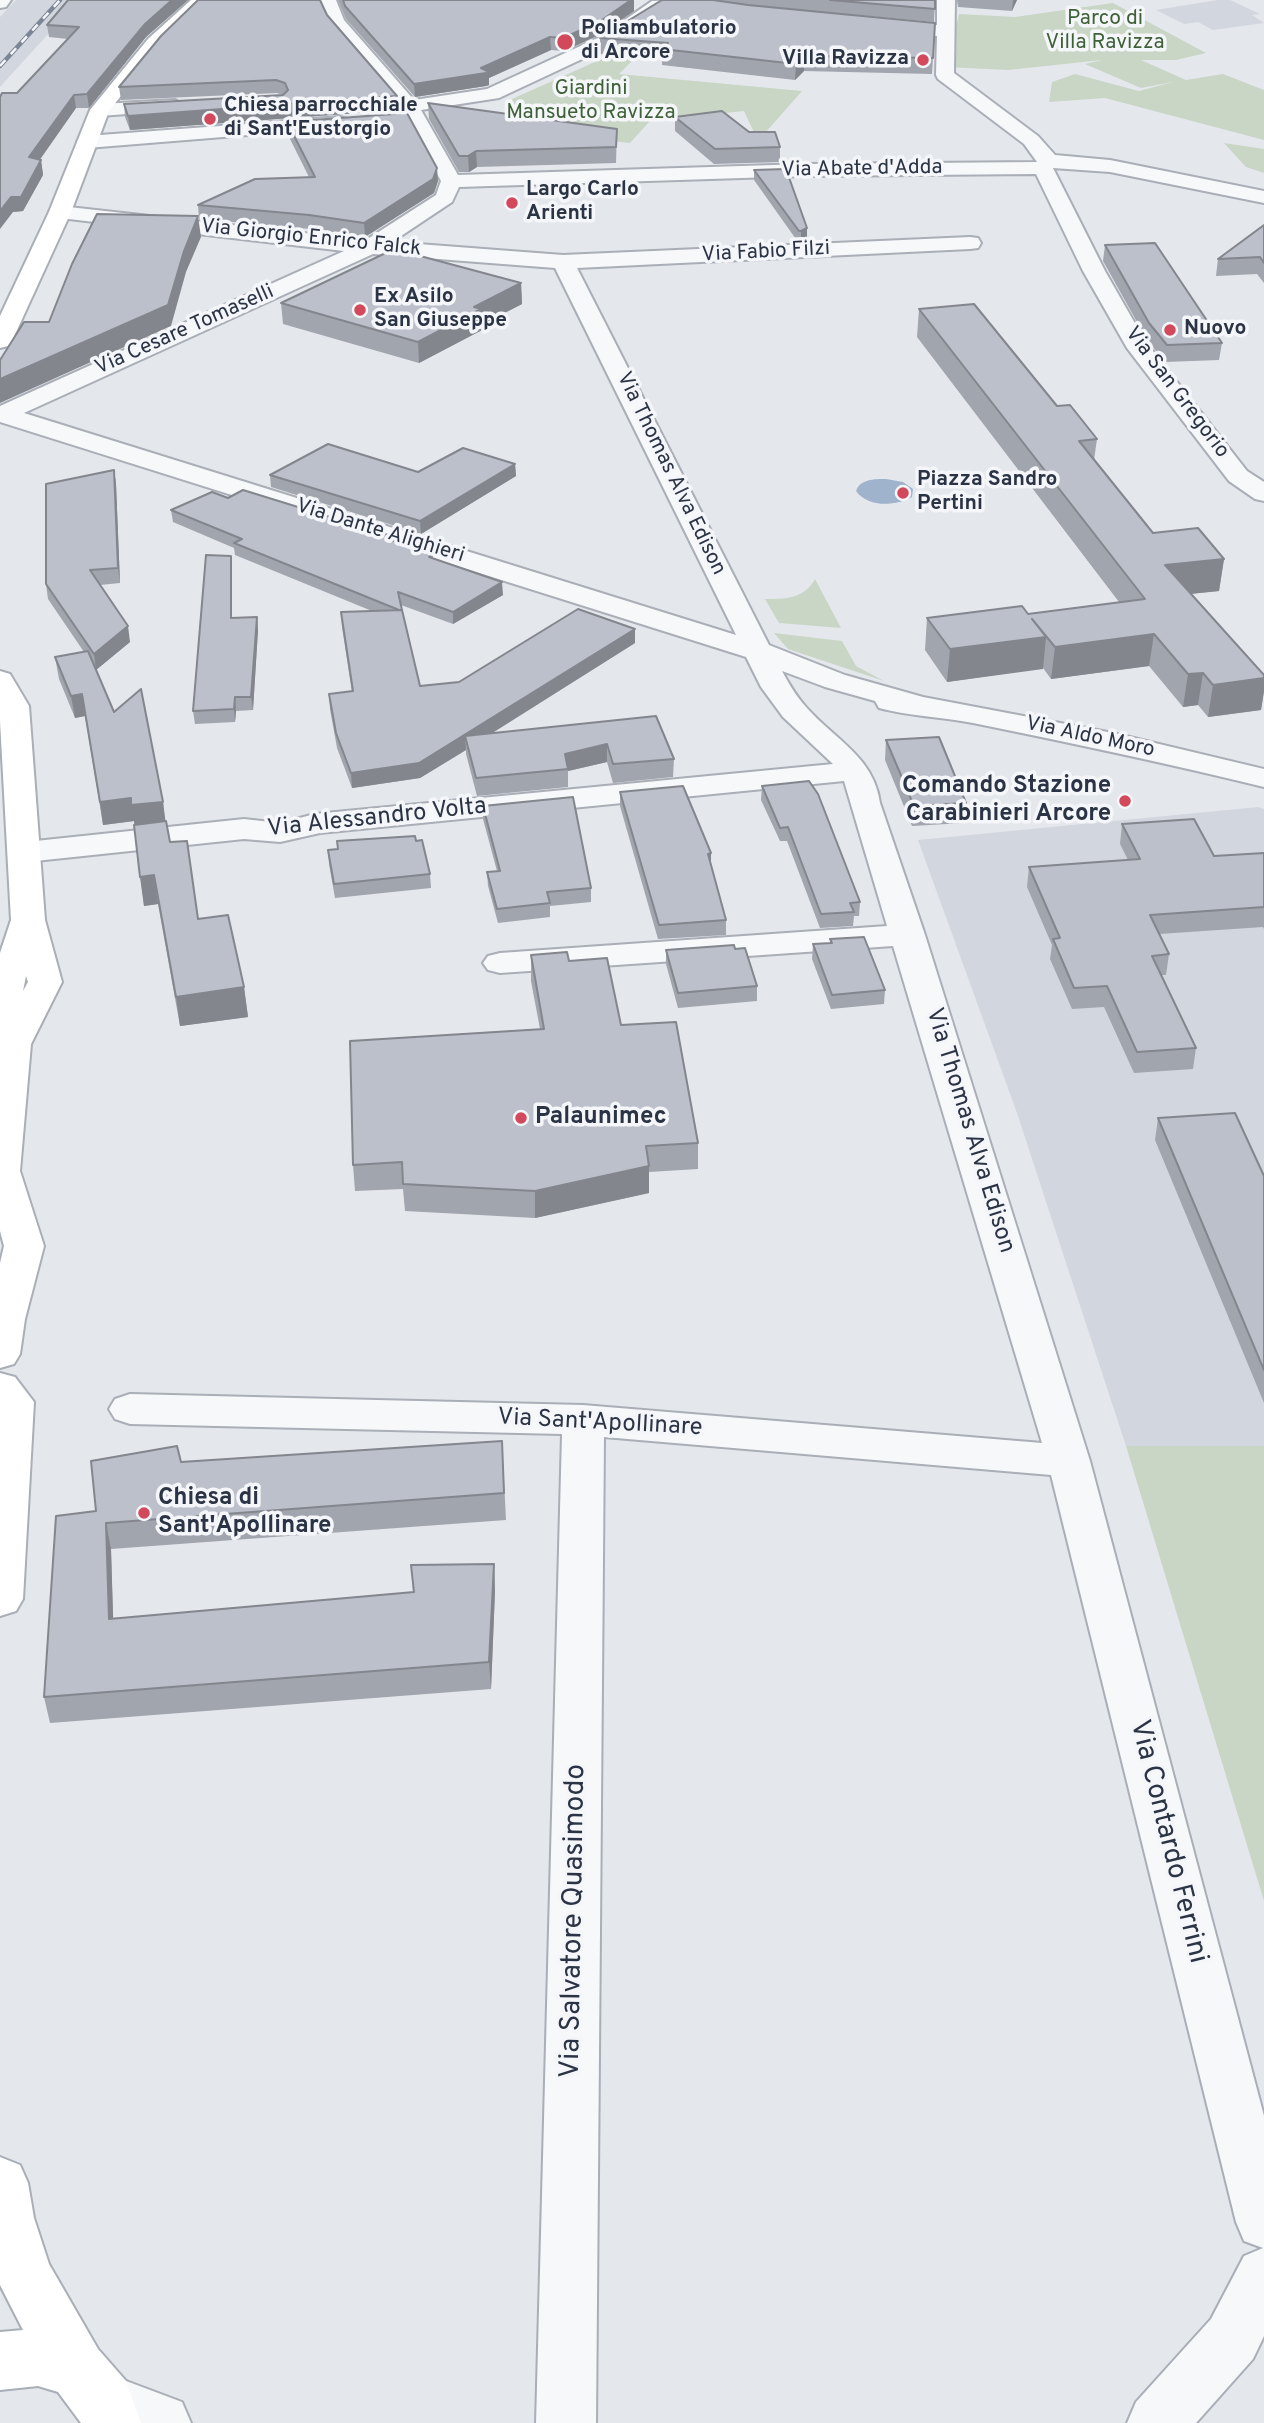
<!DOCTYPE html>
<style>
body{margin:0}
canvas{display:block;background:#e4e7ec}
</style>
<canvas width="1264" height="2423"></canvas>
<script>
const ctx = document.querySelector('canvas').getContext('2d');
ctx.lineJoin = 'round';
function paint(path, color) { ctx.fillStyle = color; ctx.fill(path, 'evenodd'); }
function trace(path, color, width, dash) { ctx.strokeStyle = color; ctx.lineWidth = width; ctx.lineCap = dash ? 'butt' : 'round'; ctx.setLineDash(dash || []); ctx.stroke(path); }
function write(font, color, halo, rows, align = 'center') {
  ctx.font = font + ' Overpass,sans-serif'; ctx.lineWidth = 7; ctx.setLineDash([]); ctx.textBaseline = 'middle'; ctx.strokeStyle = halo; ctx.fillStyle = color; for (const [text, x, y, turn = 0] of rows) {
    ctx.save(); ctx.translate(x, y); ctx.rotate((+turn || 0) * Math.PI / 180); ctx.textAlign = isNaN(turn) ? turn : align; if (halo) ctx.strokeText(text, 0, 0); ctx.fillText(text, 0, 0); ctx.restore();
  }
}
paint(new Path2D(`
 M 16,0 L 79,0 L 0,87 L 0,17 Z
 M 1218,0 L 1230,0 L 1260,14 L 1252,15 L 1264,23 L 1213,30 L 1198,22 L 1184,24 L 1156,10 Z
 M 1258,807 L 1264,809 L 1264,1446 L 1126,1446 L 1017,1113 L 918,840 Z`), '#d2d6de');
paint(new Path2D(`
 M 1113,3 L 1206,53 L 1176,60 L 1141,60 L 1186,80 L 1223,74 L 1264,90 L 1264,140 L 1105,98 L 1049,102 L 1052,82 L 1075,74 L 1139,91 L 1173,82 L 1141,88 L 1085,64 L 1102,60 L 1008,70 L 947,67 L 959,14 L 1015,17 Z
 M 606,57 L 634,59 L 619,74 L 802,91 L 758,141 L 744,111 L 650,121 L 630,143 L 518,131 L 512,99 Z
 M 1224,143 L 1264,149 L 1264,173 L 1246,167 Z
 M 815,579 L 841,628 L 779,623 L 765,599 C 786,599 804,599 815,579 Z
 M 774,633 L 842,641 L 856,666 L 884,681 L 788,649 Z
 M 1126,1446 L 1264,1446 L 1264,1901 Z`), '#c9d6c5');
paint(new Path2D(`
 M 886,479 L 903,482 L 913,489 L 912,497 C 896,506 868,508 856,491 C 860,479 874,479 886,479 Z`), '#9fb4cc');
const minor = new Path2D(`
 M 0,0 L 11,0 L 6,7 L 0,8 Z
 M 318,0 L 336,0 L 344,20 L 414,100 L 487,89 L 600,37 L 652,1 L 679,0 L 612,45 L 499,98 L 421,110 L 458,175 L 805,164 L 1037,162 L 1024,144 L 938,79 L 936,75 L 937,36 L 884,31 L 875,26 L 884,21 L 937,25 L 937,0 L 955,0 L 954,73 L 1038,136 L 1055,155 L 1110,160 L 1264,191 L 1264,203 L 1110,172 L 1053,168 L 1105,271 L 1145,341 L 1247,471 L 1264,482 L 1264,501 L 1255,499 L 1229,481 L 1127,348 L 1083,271 L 1036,174 L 805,176 L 459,187 L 452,202 L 392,242 L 563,255 L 970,237 L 978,238 L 981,243 L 978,248 L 970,249 L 577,268 L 769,645 L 845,675 L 923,697 L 1113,733 L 1264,769 L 1264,787 C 1167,763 1071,743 973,723 C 942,717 909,716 879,708 L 875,701 L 825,687 L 782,671 C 789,684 796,696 806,707 C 834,739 874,757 880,803 L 925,935 L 1090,1461 L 1264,2116 L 1264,2336 L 1253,2359 L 1196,2423 L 1127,2423 L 1136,2402 L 1211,2319 L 1244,2256 L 1263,2248 L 1244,2241 L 1236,2222 L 1051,1475 L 604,1437 L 596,2423 L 536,2423 L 562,1434 L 130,1424 L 115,1419 L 109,1409 L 115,1399 L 130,1394 L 583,1405 L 1042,1443 L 893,946 L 500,973 L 488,970 L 483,963 L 488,956 L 500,953 L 887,926 L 844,781 L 320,833 L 280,842 L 244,839 L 26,862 L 15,859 L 10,852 L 15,845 L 26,842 L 244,819 L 280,823 L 315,814 L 833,764 L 783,717 L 761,687 L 746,657 L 0,422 L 0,406 L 344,251 L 60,218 L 53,216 L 49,212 L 53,208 L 60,206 L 366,240 L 436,195 L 441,181 L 401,108 L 330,26 ZM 373,254 L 555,268 L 736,635 L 24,413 Z
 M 175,100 L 185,106 L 182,110 L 100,116 L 90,110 L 100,104 Z
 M 340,117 L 347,119 L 350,123 L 347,127 L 87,148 L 80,146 L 77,142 L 80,138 L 87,136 Z`);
const tertiary = new Path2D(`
 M 105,2373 L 182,2402 L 191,2423 L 84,2423 L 75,2402 L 84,2381 Z`);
const secondary = new Path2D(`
 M 191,0 L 210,0 L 160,47 L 109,111 L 71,212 L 12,341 L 8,346 L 0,348 L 0,316 L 49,212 L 90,110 L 148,39 Z
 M 0,671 L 10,674 L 29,706 L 45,920 L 62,982 L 31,1044 L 20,1171 L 44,1246 L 25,1319 L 20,1354 L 14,1364 L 0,1368 L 0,1263 L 4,1246 L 0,1231 L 0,953 L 11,920 L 0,721 ZM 26,976 L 28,982 L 23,991 Z
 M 0,1373 L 15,1377 L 34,1402 L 23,1599 L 16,1611 L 0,1616 Z
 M 0,2157 L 20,2165 L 28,2183 L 34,2218 L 49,2264 L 98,2349 L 126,2381 L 141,2423 L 81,2423 L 58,2392 L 38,2386 L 0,2390 L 0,2332 L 23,2330 L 0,2285 Z`);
trace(minor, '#a9aeb7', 4);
trace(tertiary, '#a9aeb7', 4);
trace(secondary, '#a9aeb7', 4);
paint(minor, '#f7f8fa');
paint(tertiary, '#f7f8fa');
paint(secondary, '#fff');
const rail = new Path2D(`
 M 0,66 L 60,0`);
trace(rail, '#7d8696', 4.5);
trace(rail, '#f4f6f9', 2.5, [8]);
paint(new Path2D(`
 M 68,0 L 188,0 L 146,37 L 89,108 L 76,108 L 39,160 L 41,160 L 43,175 L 23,211 L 13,212 L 17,93 L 68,39 L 49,37 L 47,25 Z
 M 338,0 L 634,0 L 634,11 L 599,35 L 564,51 L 551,50 L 489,78 L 489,85 L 486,86 L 415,97 L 346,19 Z
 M 717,0 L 935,0 L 934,22 L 748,5 Z
 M 957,0 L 1017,0 L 1012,11 L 958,7 Z
 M 748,5 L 935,23 L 932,74 L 804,71 L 795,80 L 662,65 L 662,59 L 600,54 L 600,38 Z
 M 327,15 L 398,110 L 130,130 L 125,117 L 124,104 L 282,95 L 277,93 L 121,100 L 119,87 Z
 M 428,103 L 617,129 L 616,163 L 477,167 L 469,172 L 459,172 L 429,119 Z
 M 675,117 L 749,132 L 780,147 L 780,162 L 714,164 L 675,131 Z
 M 287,122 L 438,181 L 434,193 L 365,237 L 310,229 L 199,219 L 198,205 L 309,177 L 288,135 Z
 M 754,170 L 807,228 L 807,239 L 798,242 L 754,180 Z
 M 1264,225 L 1264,283 L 1257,274 L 1216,276 L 1218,259 Z
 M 1105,245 L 1222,343 L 1219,360 L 1165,362 L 1147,340 L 1103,261 Z
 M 521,283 L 522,304 L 481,325 L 482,330 L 419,363 L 283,324 L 281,303 Z
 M 919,309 L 1057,406 L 1097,439 L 1094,460 L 1153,533 L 1224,559 L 1219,591 L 1190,594 L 1264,675 L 1264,691 L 1261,710 L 1208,717 L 1198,705 L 1183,707 L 1149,666 L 1051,679 L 1043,668 L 947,682 L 925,650 L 927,618 L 1028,614 L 1119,602 L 917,337 Z
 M 515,464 L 516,476 L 421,534 L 271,487 L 270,475 L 418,472 Z
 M 114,470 L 116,484 L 120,583 L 100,585 L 130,642 L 96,670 L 94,667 L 114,712 L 163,802 L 165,821 L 170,842 L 198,919 L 244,987 L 248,1017 L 180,1026 L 158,904 L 144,906 L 134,821 L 103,825 L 85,716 L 75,718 L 59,679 L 55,657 L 84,652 L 48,599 L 46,584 Z
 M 228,498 L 395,541 L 433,554 L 433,558 L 503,595 L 453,624 L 401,605 L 420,686 L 459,682 L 635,643 L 491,734 L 656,716 L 674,759 L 673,777 L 613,783 L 607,762 L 568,771 L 568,787 L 477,796 L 466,754 L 466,750 L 420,778 L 352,788 L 337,748 L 330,709 L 329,694 L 352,692 L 342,627 L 341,612 L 372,611 L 235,555 L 234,548 L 173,522 L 171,510 Z
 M 232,569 L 232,618 L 257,617 L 258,630 L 253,710 L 236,711 L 235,722 L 195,724 L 193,711 Z
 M 886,740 L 966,803 L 964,823 L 912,826 L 885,760 Z
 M 762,786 L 860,902 L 859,916 L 854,916 L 853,926 L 820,928 L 787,841 L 780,841 L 761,800 Z
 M 620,792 L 711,853 L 711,866 L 726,920 L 726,935 L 658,939 L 620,806 Z
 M 483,806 L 591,888 L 591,902 L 550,906 L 550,917 L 498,923 L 488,886 L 487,872 L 497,871 L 483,819 Z
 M 1122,824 L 1214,856 L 1264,853 L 1264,929 L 1263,927 L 1159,934 L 1169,954 L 1166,975 L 1161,975 L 1196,1048 L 1193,1069 L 1134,1073 L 1104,1007 L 1072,1009 L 1050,959 L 1052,945 L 1027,887 L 1029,867 L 1128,860 L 1120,844 Z
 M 337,841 L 416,841 L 430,874 L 431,888 L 335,898 L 329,864 L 328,850 L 337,849 Z
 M 830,939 L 885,990 L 884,1004 L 831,1009 L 812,959 L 813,944 L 830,943 Z
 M 735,949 L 757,986 L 757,1001 L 678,1008 L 666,964 L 666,950 Z
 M 531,955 L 569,961 L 621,1025 L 698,1143 L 698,1169 L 649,1172 L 649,1193 L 535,1218 L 405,1211 L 403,1189 L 355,1191 L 353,1165 L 540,1029 L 531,981 Z
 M 1158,1118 L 1264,1176 L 1264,1403 L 1155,1140 Z
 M 502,1441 L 506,1520 L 111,1549 L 113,1619 L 413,1592 L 411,1565 L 494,1564 L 495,1591 L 491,1689 L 50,1723 L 44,1697 L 96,1511 L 181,1462 Z`), '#a1a5ae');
paint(new Path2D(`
 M 172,0 L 188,0 L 146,37 L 89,108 L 87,94 L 145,24 Z
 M 631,0 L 634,0 L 634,11 L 599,35 L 564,51 L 563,38 Z
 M 1013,0 L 1017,0 L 1012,11 Z
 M 550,37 L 551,50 L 489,78 L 489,85 L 486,86 L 415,97 L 414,84 L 481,68 Z
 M 805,56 L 804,71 L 795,80 L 796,64 Z
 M 74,95 L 76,108 L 32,171 L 29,157 Z
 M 397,96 L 398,110 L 130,130 L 128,116 Z
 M 476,151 L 477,167 L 469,172 L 468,156 Z
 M 41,160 L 43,175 L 23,211 L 13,212 L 0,229 L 0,211 Z
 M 437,168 L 438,181 L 434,193 L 365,237 L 364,223 Z
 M 198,216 L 201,237 L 186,272 L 171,326 L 0,403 L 0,379 L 184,251 Z
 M 807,228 L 807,239 L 801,242 L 801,231 Z
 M 521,283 L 522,304 L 481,325 L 482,330 L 419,363 L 418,342 L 474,307 Z
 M 515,464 L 516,476 L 421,534 L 420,521 Z
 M 114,470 L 116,484 L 120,583 L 118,568 Z
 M 231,556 L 232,569 L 232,631 L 231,618 Z
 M 1224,559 L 1219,591 L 1160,597 L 1165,565 Z
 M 502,582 L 503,595 L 453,624 L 453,612 Z
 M 257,617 L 258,630 L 253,710 L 251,697 Z
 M 128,626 L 130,642 L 96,670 L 94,654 Z
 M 635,629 L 635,643 L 468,748 L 465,736 L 466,750 L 420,778 L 352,788 L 351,773 Z
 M 1154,634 L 1149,666 L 1051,679 L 1055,647 Z
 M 1046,637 L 1043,669 L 947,682 L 950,649 Z
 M 1203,673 L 1198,705 L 1183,707 L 1188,674 Z
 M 1264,678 L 1264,691 L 1261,710 L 1208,717 L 1213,685 Z
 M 82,694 L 85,716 L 75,718 L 71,696 Z
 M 235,697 L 236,711 L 235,722 L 234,709 Z
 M 607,744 L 607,762 L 568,771 L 565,754 Z
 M 131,798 L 163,802 L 166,825 L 135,828 L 134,821 L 103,825 L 100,802 Z
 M 711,853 L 711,867 L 708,854 Z
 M 154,875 L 158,904 L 144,906 L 140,877 Z
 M 244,987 L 248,1017 L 180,1026 L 176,997 Z
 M 649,1166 L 649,1193 L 535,1218 L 535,1191 Z
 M 106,1523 L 111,1549 L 114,1646 L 109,1619 Z
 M 494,1564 L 495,1591 L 491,1689 L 489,1662 Z`), '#83868d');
const building = new Path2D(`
 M 68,0 L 172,0 L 145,24 L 87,94 L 74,95 L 29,157 L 41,160 L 21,197 L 11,197 L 0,211 L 0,97 L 2,93 L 17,93 L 79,27 L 47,25 Z
 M 198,0 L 320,0 L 327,15 L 397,96 L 128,116 L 124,104 L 283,95 L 288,90 L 285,83 L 276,80 L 119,87 L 161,36 Z
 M 343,0 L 631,0 L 599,22 L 563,38 L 550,37 L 481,68 L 489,72 L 486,73 L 414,84 L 345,6 Z
 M 662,0 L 713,0 L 748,5 L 935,23 L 933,58 L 805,56 L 796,64 L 662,49 L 668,43 L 600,38 Z
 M 830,0 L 935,0 L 935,9 Z
 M 428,103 L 617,129 L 616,147 L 476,151 L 468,156 L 459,156 Z
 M 722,111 L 749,132 L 775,132 L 780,147 L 715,149 L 675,117 Z
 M 407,113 L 437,168 L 433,179 L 364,223 L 309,215 L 198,205 L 255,179 L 315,177 L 287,122 Z
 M 786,169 L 807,228 L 801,231 L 799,231 L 754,170 Z
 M 97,214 L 198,216 L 184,251 L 168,305 L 0,379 L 0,360 L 24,322 L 49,322 L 72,264 Z
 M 1264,225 L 1264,263 L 1260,257 L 1218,259 Z
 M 1155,243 L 1222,343 L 1167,345 L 1149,323 L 1105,245 Z
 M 394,249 L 521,283 L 474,307 L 481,309 L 418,342 L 281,303 Z
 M 974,304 L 1057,406 L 1070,405 L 1097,439 L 1079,441 L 1153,533 L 1198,528 L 1224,559 L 1165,565 L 1264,675 L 1264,678 L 1213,685 L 1203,673 L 1188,674 L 1154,634 L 1055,647 L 1032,619 L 1046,637 L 950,649 L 927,618 L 1022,606 L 1028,614 L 1145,599 L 919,309 Z
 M 328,444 L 418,472 L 463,448 L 515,464 L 420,521 L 270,475 Z
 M 114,470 L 118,568 L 90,570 L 128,626 L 94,654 L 46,584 L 46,484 Z
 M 243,490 L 395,537 L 391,540 L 433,554 L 429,557 L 502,582 L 453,612 L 398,592 L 402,610 L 399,610 L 234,543 L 242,539 L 171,510 L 212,492 L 228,498 Z
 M 206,555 L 231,556 L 231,618 L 257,617 L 251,697 L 235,697 L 234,709 L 193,711 Z
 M 578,609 L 635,629 L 419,763 L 351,773 L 336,733 L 329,694 L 353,691 L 341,612 L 402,610 L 420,686 L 459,682 Z
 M 88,651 L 114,712 L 141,689 L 163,802 L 131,805 L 131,798 L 100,802 L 82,694 L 71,696 L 55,657 Z
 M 656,716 L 674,759 L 613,764 L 607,744 L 565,754 L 568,769 L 476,778 L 465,736 Z
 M 939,737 L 966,803 L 914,806 L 886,740 Z
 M 809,781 L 818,794 L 860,902 L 850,903 L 854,912 L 821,914 L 788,827 L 780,828 L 762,786 Z
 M 683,786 L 711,853 L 708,854 L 726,920 L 659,925 L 620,792 Z
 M 573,797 L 591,888 L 547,892 L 550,903 L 497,909 L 487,872 L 500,871 L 483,806 Z
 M 1194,819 L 1214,856 L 1264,853 L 1264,907 L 1150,915 L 1169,954 L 1152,956 L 1196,1048 L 1137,1052 L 1107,986 L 1074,988 L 1053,939 L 1060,938 L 1029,867 L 1140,859 L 1122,824 Z
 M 166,821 L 170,842 L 187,841 L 198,919 L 228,915 L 244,987 L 176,997 L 154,875 L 140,877 L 134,825 Z
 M 415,836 L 416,841 L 422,840 L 430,874 L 334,884 L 328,850 L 338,849 L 337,841 Z
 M 864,937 L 885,990 L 832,995 L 813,944 L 832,943 L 830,939 Z
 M 734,945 L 735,949 L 745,948 L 757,986 L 678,993 L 666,950 Z
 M 567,952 L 569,961 L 607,958 L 621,1025 L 676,1022 L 698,1143 L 646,1146 L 649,1166 L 535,1191 L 403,1184 L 402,1162 L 353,1165 L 350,1041 L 544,1029 L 531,955 Z
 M 1235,1113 L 1264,1176 L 1264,1370 L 1158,1118 Z
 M 502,1441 L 504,1493 L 106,1523 L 109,1619 L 414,1592 L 411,1565 L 494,1564 L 489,1662 L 44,1697 L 56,1516 L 96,1511 L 91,1461 L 177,1446 L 181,1462 Z`);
paint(building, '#bbc0ca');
trace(building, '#83868d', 2);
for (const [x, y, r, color] of [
 [565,42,9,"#d1495b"],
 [923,60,7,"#d1495b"],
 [210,119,7,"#d1495b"],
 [512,203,7,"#d1495b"],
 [360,310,7,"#d1495b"],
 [1170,330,7,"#d1495b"],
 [903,493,7,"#d1495b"],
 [1125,801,7,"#d1495b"],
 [521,1118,7,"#d1495b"],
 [144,1513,7,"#d1495b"]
]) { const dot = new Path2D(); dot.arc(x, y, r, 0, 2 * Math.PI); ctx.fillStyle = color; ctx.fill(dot); trace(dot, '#f4f6f9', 2.5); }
write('21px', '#3f6138', '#f4f6f9', [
 ["Parco di",1105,20],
 ["Villa Ravizza",1105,44],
 ["Giardini",591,90],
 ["Mansueto Ravizza",591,114]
]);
write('bold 21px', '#2b3445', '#f4f6f9', [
 ["Poliambulatorio",581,30],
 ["di Arcore",581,54],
 ["Villa Ravizza",909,60,"right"],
 ["Chiesa parrocchiale",224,107],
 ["di Sant'Eustorgio",224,131],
 ["Largo Carlo",526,191],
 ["Arienti",526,215],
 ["Ex Asilo",374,298],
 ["San Giuseppe",374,322],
 ["Nuovo",1184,330],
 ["Piazza Sandro",917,481],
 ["Pertini",917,505]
], 'left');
write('21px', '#2b3445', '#f4f6f9', [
 ["Via Abate d'Adda",862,170,-1],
 ["Via Giorgio Enrico Falck",311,239,6],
 ["Via Fabio Filzi",766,253,-3],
 ["Via Cesare Tomaselli",185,331,-24],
 ["Via San Gregorio",1176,393,53],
 ["Via Thomas Alva Edison",670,474,64],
 ["Via Dante Alighieri",380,532,17],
 ["Via Aldo Moro",1090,738,12]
]);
write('bold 24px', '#2b3445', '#f4f6f9', [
 ["Comando Stazione",1111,787,"right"],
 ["Carabinieri Arcore",1111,815,"right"],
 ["Palaunimec",535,1118],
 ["Chiesa di",158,1499],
 ["Sant'Apollinare",158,1527]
], 'left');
write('24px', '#2b3445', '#f4f6f9', [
 ["Via Alessandro Volta",377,819,-6],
 ["Via Thomas Alva Edison",969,1131,73],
 ["Via Sant'Apollinare",600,1424,3]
]);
write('28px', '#2b3445', '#f4f6f9', [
 ["Via Contardo Ferrini",1167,1842,76],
 ["Via Salvatore Quasimodo",575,1921,-89]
]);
</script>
